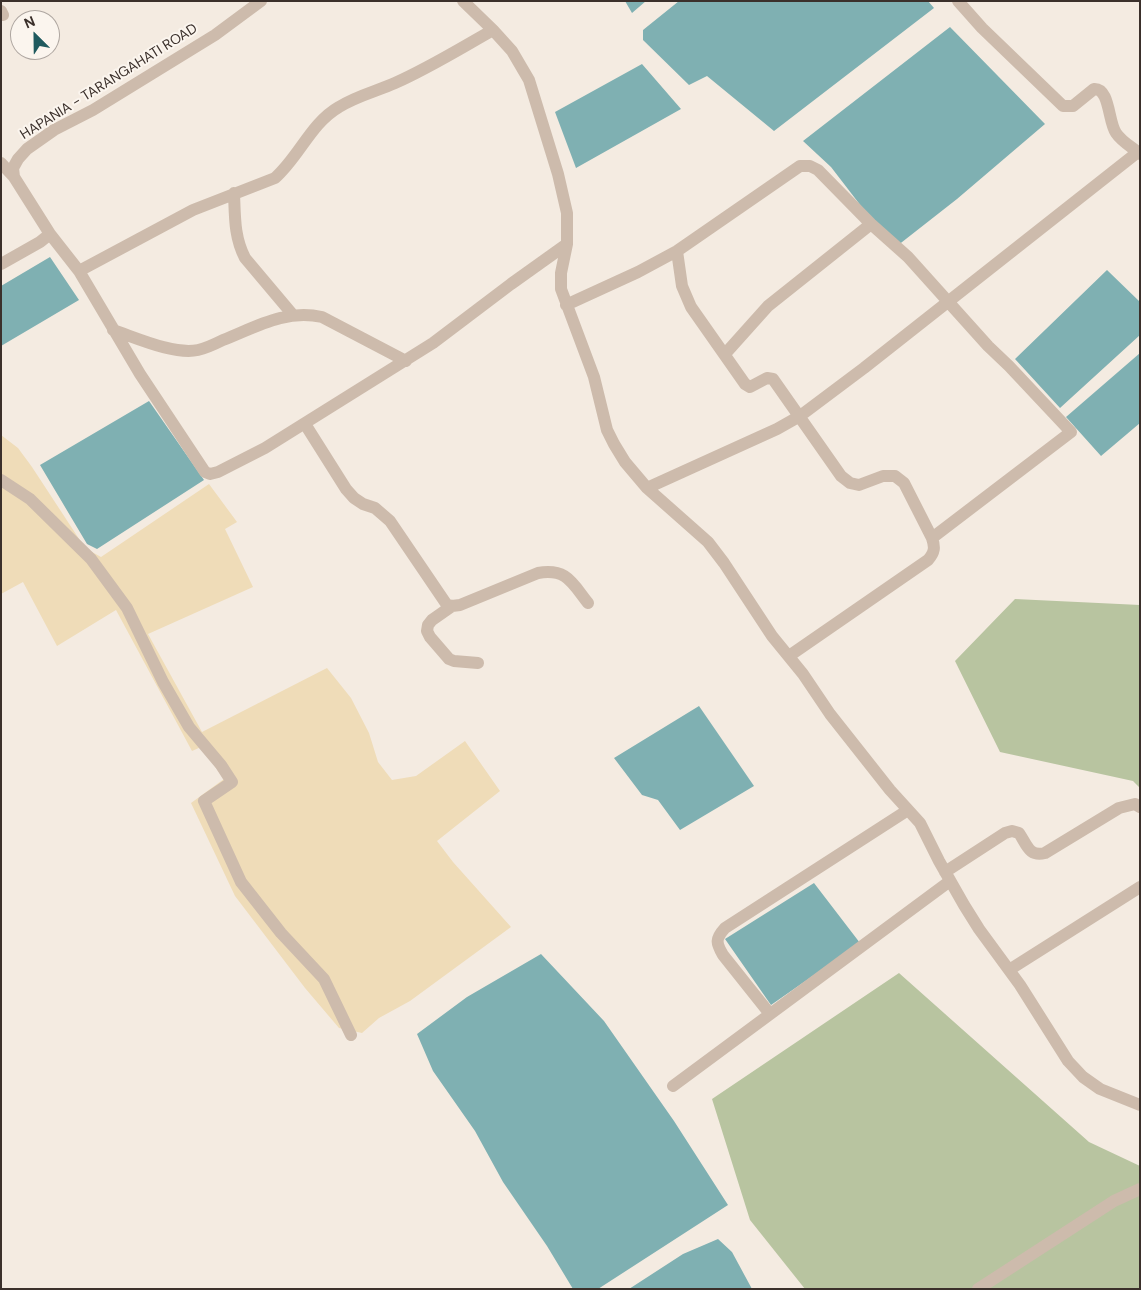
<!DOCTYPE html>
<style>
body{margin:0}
#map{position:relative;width:1141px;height:1290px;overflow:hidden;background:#f4ebe1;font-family:"DM Sans",sans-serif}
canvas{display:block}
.frame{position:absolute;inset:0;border:2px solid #3b302b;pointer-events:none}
.north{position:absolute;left:10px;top:10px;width:50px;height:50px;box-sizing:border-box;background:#fbf5ee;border:1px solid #aea6a0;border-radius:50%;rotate:337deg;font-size:14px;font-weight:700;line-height:20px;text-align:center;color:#3b302b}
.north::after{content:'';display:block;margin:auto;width:18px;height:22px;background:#1f5a5e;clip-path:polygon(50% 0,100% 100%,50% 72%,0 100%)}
</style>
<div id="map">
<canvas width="1141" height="1290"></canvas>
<div class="frame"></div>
<div class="north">N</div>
</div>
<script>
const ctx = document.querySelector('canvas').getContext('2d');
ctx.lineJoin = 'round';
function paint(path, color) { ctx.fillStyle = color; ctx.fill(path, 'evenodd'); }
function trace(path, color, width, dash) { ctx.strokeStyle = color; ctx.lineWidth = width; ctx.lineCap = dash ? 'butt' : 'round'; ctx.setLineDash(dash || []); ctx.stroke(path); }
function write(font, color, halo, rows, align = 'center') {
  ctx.font = font + ' "DM Sans",sans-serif'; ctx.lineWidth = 4; ctx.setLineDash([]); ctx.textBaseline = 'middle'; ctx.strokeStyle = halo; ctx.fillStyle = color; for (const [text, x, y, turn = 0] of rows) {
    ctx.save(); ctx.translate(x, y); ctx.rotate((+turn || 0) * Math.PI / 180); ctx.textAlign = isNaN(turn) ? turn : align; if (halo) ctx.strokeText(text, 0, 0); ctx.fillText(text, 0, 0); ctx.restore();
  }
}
paint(new Path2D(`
 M 1015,599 L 1140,605 L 1140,788 L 1133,781 L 1000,752 L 955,661 Z
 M 899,973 L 1089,1142 L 1140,1166 L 1140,1289 L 805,1289 L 750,1220 L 712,1099 Z`), '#b8c4a0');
paint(new Path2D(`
 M 1,435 L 18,448 L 32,467 L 85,548 L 101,557 L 209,484 L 237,522 L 225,529 L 253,587 L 148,634 L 202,732 L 327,668 L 351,698 L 369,733 L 378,762 L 392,780 L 416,776 L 465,741 L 500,791 L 437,841 L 453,862 L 511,927 L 410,1001 L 379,1018 L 362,1033 L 339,1028 L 305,988 L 235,896 L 191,803 L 224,779 L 201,747 L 192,751 L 116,610 L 57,646 L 23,582 L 1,594 Z`), '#efdcb8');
paint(new Path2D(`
 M 625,1 L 646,1 L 632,13 Z
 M 679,1 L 928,1 L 934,8 L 774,131 L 707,76 L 689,85 L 643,40 L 643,30 Z
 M 950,27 L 1045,124 L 957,199 L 897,246 L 881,232 L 831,167 L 803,141 Z
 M 642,64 L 681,109 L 576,168 L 555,112 Z
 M 50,257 L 79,300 L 1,346 L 1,286 Z
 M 1107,270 L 1140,302 L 1140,335 L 1060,408 L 1015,359 Z
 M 1140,353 L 1140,423 L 1101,456 L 1066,417 Z
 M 149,401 L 204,480 L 97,549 L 87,544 L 40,465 Z
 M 699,706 L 754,786 L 680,830 L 658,800 L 642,795 L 614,758 Z
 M 814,883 L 860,943 L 771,1005 L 725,939 Z
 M 541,954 L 604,1021 L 674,1121 L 728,1205 L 598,1289 L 573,1289 L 547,1246 L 503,1182 L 475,1131 L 433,1071 L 417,1034 L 467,997 Z
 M 718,1239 L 732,1252 L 752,1289 L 629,1289 L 683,1254 Z`), '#7fb0b2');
trace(new Path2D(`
 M 463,1 L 493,30 L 512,51 L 529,80 L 558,174 L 567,213 L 567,244 L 561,273 L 561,289 L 594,377 L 607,430 L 614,444 L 625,462 L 647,488 L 708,542 L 724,563 L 772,636 L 803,674 L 830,714 L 890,790 L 920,823 L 939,861 L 964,905 L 979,929 L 1020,985 L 1068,1061 L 1083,1077 L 1100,1089 L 1140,1105
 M 958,1 L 982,28 L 1063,106 L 1073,106 L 1094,89 C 1110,88 1108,122 1116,133 C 1122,142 1132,147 1140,154
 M 1,11 L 3,15
 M 1,163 L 14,177
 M 234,193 C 235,216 234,237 245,258 L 293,315
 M 50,234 L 79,271 L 140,374 L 205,472 L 210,474 L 218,472 L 265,448 L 433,343 L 511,284 L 567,244
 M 677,251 L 682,286 L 691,307 L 745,384 L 750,387 L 767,378 L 773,379 L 841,476 L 850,483 L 859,485 L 883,476 L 895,476 L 904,483 L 932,538 C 935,547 935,552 928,560 L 789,656
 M 1,264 L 40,242 L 50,234 L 14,177 L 13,168 L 18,159 L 27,149 L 54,130 L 93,110 L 215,35 L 261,1
 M 79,271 L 193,210 L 275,178 C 299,157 311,123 339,107 C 356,96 377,91 395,83 C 429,68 461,48 493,30
 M 566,305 L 638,272 L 677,251 L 800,166 L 810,166 L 818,170 L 871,224 L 908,257 L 988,346 L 1009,366 L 1071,432 L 932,538
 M 113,330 C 137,338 174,355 198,350 C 207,348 215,344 223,340 C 256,327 285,309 322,317 L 406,361
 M 725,354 L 768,306 L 871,224
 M 305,424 L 346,489 L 354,498 L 363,504 L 375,508 L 390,521 L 447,605 L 452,606 L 460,605 L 538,573 C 567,568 572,583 588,603
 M 1,480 L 30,499 L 91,559 L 127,608 L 163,682 L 189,727 L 221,765 L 232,782 L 204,801 L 241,882 L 281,933 L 324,979 L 351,1035
 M 647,488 L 777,429 L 800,416 L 864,368 L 1138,152
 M 452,606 L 432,620 L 428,625 L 427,631 L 430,637 L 449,659 L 454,661 L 478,663
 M 945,872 L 1005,833 L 1012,831 L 1019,833 C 1027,845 1029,857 1045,853 L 1119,808 L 1135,804 L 1140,807
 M 1009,970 L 1140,887
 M 770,1014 L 723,955 C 716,943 715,939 725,928 L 908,810
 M 673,1086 L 950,881
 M 978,1289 L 1114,1201 L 1140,1189`), '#cdbbac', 12);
write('14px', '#3b302b', '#fbf5ee', [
 ["HAPANIA - TARANGAHATI ROAD",109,82,-32]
]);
</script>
